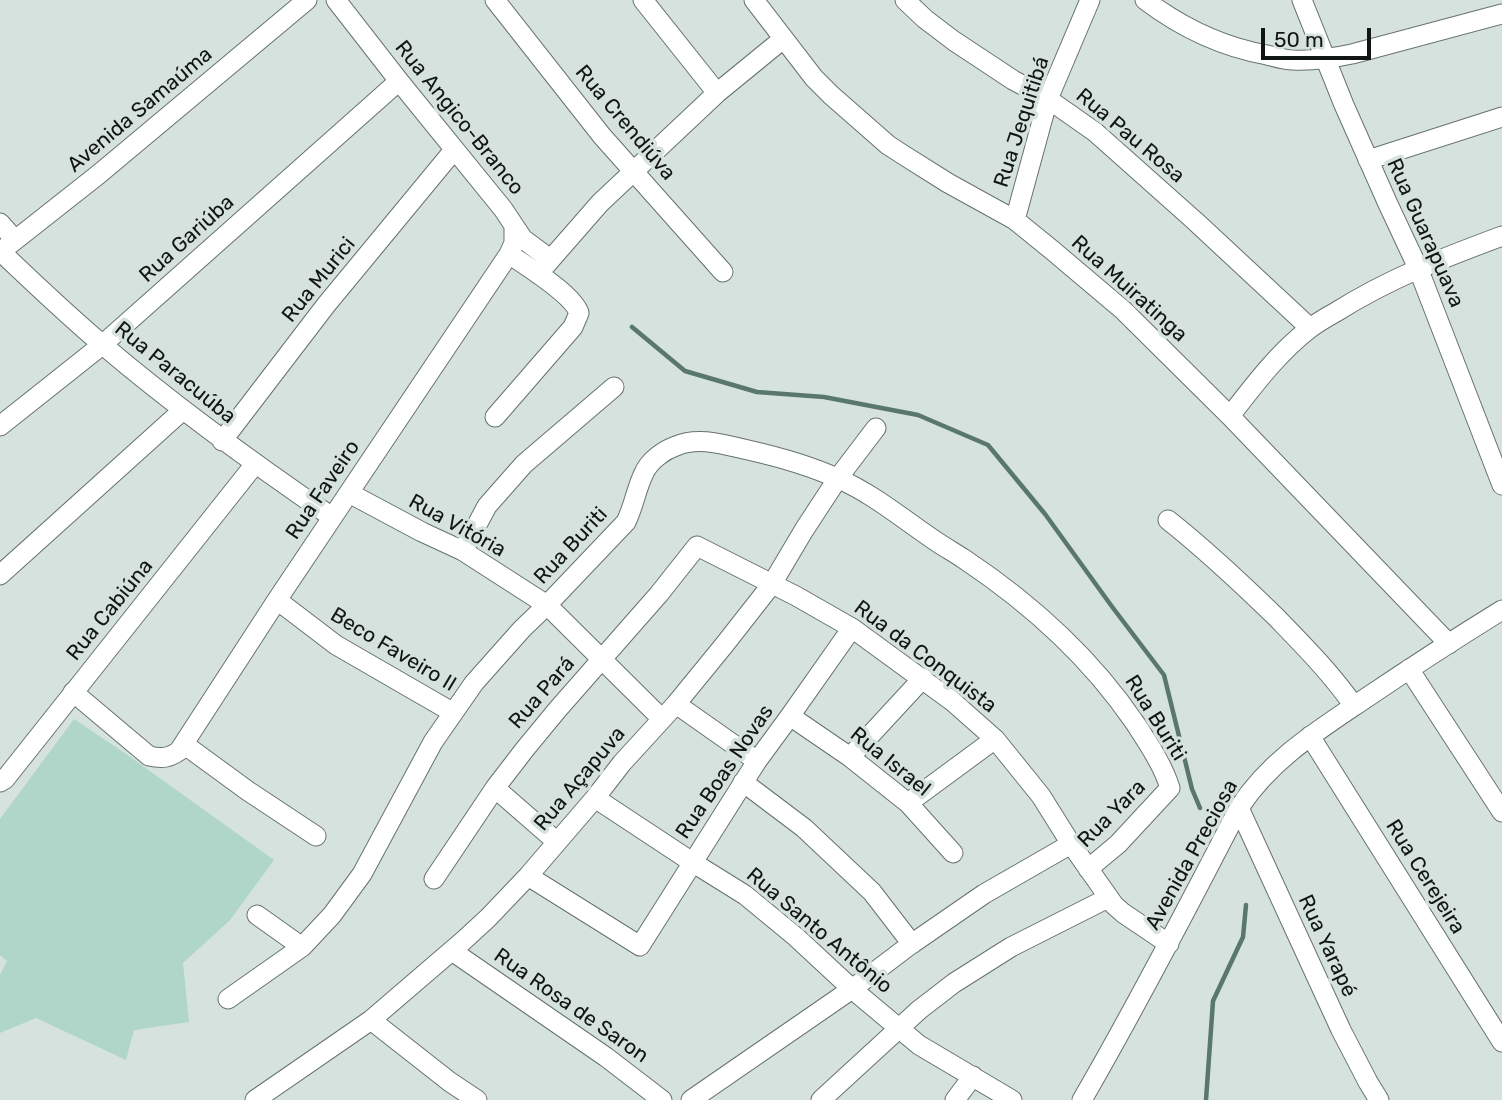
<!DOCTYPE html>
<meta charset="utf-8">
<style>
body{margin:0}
#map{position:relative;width:1502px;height:1100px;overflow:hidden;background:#d6e2dd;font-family:Rubik,sans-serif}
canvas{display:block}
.scale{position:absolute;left:1261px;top:28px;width:110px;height:32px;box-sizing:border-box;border:4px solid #111514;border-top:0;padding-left:9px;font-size:21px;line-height:24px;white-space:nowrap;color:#111514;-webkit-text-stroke:5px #d6e2dd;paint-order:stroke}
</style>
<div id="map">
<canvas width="1502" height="1100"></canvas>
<div class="scale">50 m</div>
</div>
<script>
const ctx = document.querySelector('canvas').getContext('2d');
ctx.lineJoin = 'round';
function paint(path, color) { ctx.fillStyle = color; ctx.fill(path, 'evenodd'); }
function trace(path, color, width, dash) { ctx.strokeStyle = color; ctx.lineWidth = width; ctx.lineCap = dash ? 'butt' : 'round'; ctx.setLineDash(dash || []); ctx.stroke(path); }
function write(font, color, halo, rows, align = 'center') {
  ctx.font = font + ' Rubik,sans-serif'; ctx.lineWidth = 7; ctx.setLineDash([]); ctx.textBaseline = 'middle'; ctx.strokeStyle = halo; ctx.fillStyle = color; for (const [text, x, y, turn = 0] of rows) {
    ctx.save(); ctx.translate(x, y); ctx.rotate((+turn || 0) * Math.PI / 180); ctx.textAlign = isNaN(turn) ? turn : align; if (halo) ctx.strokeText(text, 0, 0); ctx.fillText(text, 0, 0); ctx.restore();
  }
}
paint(new Path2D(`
 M 74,719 L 126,754 L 274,860 L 230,920 L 183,963 L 189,1022 L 134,1030 L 126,1060 L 36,1018 L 0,1033 L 0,975 L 7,961 L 0,955 L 0,819 Z`), '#afd6c8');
trace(new Path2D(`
 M 632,327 L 685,371 L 757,392 L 824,397 L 918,415 L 988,445 L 1045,514 L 1113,608 L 1164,675 L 1192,789 L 1200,808
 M 1206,1100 L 1213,1001 L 1243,937 L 1246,905`), '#5a776c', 4.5);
const minor = new Path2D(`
 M 336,0 L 399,81 L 503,209 L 523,239 L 550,259
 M 495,0 L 602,136 L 723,272
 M 643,0 L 717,93
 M 754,0 L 814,78 L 831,95 L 888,145 L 905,156 L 948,183 L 1015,220 L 1052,250 L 1123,310 L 1230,416 L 1449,644
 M 905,0 L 925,19 L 954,41 L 1013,80 L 1048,99 L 1095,132 L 1195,221 L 1310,328
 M 1145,0 C 1182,28 1222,47 1267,55 C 1275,57 1285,60 1293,60 C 1313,61 1333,58 1352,54 L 1502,14
 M 1302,0 L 1344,105 L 1388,204 L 1418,268 L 1502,485
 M 1368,160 L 1502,117
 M 1015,220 L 1048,99 L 1090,0
 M 0,223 L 15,240
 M 0,252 L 99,174 L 307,0
 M 1,252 C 35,284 68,316 104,346 C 177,408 253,463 332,517
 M 538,274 L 600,203 L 717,93 L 783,39
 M 1230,416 C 1254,385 1278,353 1309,329 C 1318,322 1327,317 1336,312 C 1390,278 1443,258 1502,236
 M 495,417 L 573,327 L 579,313 C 573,294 526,266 509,254
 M 0,426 L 102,345 L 399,81
 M 222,441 L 326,305 L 454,150
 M 349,493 L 422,532 L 463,551 L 547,605 L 662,719
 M 1168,520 C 1206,550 1241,583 1276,617 C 1304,646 1331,673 1354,706
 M 463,551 L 487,506 L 524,464 L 614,387
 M 0,575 L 183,410
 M 277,600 L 336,645 L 452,712
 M 1409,669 L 1502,812
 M 73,692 L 149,756 C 162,759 169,758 179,751 L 277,600 L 509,254 L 514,243 L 514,227
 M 676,704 L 757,761
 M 790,716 L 850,757 L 908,803 L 953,853
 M 1310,736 L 1502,1042
 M 185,745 L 248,791 L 316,836
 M 850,757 L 923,678
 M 0,782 L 5,779 L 255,464
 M 743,782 L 804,828 L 872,892 L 912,944
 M 495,788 L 557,842
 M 595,798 L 692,862 L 745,895 L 796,937 L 852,989 L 919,1045 L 1012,1100
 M 908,803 L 995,739
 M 1239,808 L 1341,1030 L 1368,1082 L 1379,1100
 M 528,876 L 640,946 L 757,761 L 790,716 L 852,628
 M 434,879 L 495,788 L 525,749 L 558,709 L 659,594 L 697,546 L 796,596 L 852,628 L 952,701 L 995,739 L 1041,796 L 1071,844 L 1114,905 L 1123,913 L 1169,944
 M 257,915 L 302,947
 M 452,951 L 606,1057 L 662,1100
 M 228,999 L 302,947 L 332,915 L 362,874 L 433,742 L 474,683 L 522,629 L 547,605 L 626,522 C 634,506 636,489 644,473 C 649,461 664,450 676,446 C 699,436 725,445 748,450 C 779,457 811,466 839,479 C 875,495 904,520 937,542 C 946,548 955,553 964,559 C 1030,603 1090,657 1135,723 C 1148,743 1163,765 1170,788 L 1118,844 L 1088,869
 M 371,1020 L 450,1082 L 477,1100
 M 255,1100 L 371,1020 L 463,941 L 488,918 L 528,876 L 595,798 L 622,763 L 676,704 L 725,644 L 772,584 L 804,530 L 838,478 L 876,428
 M 691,1100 L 852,989 L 910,945 L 984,894 L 1071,844
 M 821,1100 L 919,1010 L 954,983 L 1011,947 L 1108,898
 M 955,1100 L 973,1076
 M 1082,1100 C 1137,1005 1188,907 1239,808 C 1269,761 1317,731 1363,700 C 1409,669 1455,639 1502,610`);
trace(minor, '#67726e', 21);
trace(minor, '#fff', 19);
write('21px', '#111514', '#d6e2dd', [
 ["Avenida Samaúma",140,110,-40],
 ["Rua Angico-Branco",459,118,51],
 ["Rua Jequitibá",1022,122,-72],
 ["Rua Crendiúva",625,123,50],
 ["Rua Pau Rosa",1130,136,40],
 ["Rua Guarapuava",1425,233,66],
 ["Rua Gariúba",187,239,-42],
 ["Rua Murici",319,280,-51],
 ["Rua Muiratinga",1129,289,42],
 ["Rua Paracuúba",175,373,39],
 ["Rua Faveiro",323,490,-56],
 ["Rua Vitória",457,526,29],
 ["Rua Buriti",571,546,-47],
 ["Rua Cabiúna",110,610,-51],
 ["Beco Faveiro II",393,650,31],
 ["Rua da Conquista",925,657,37],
 ["Rua Pará",542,693,-49],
 ["Rua Buriti",1155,718,58],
 ["Rua Israel",890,762,39],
 ["Rua Boas Novas",725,772,-56],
 ["Rua Açapuva",580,779,-50],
 ["Rua Yara",1112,814,-45],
 ["Avenida Preciosa",1192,855,-61],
 ["Rua Cerejeira",1425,877,58],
 ["Rua Santo Antônio",819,931,40],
 ["Rua Yarapé",1327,946,65],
 ["Rua Rosa de Saron",571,1006,35]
]);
</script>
